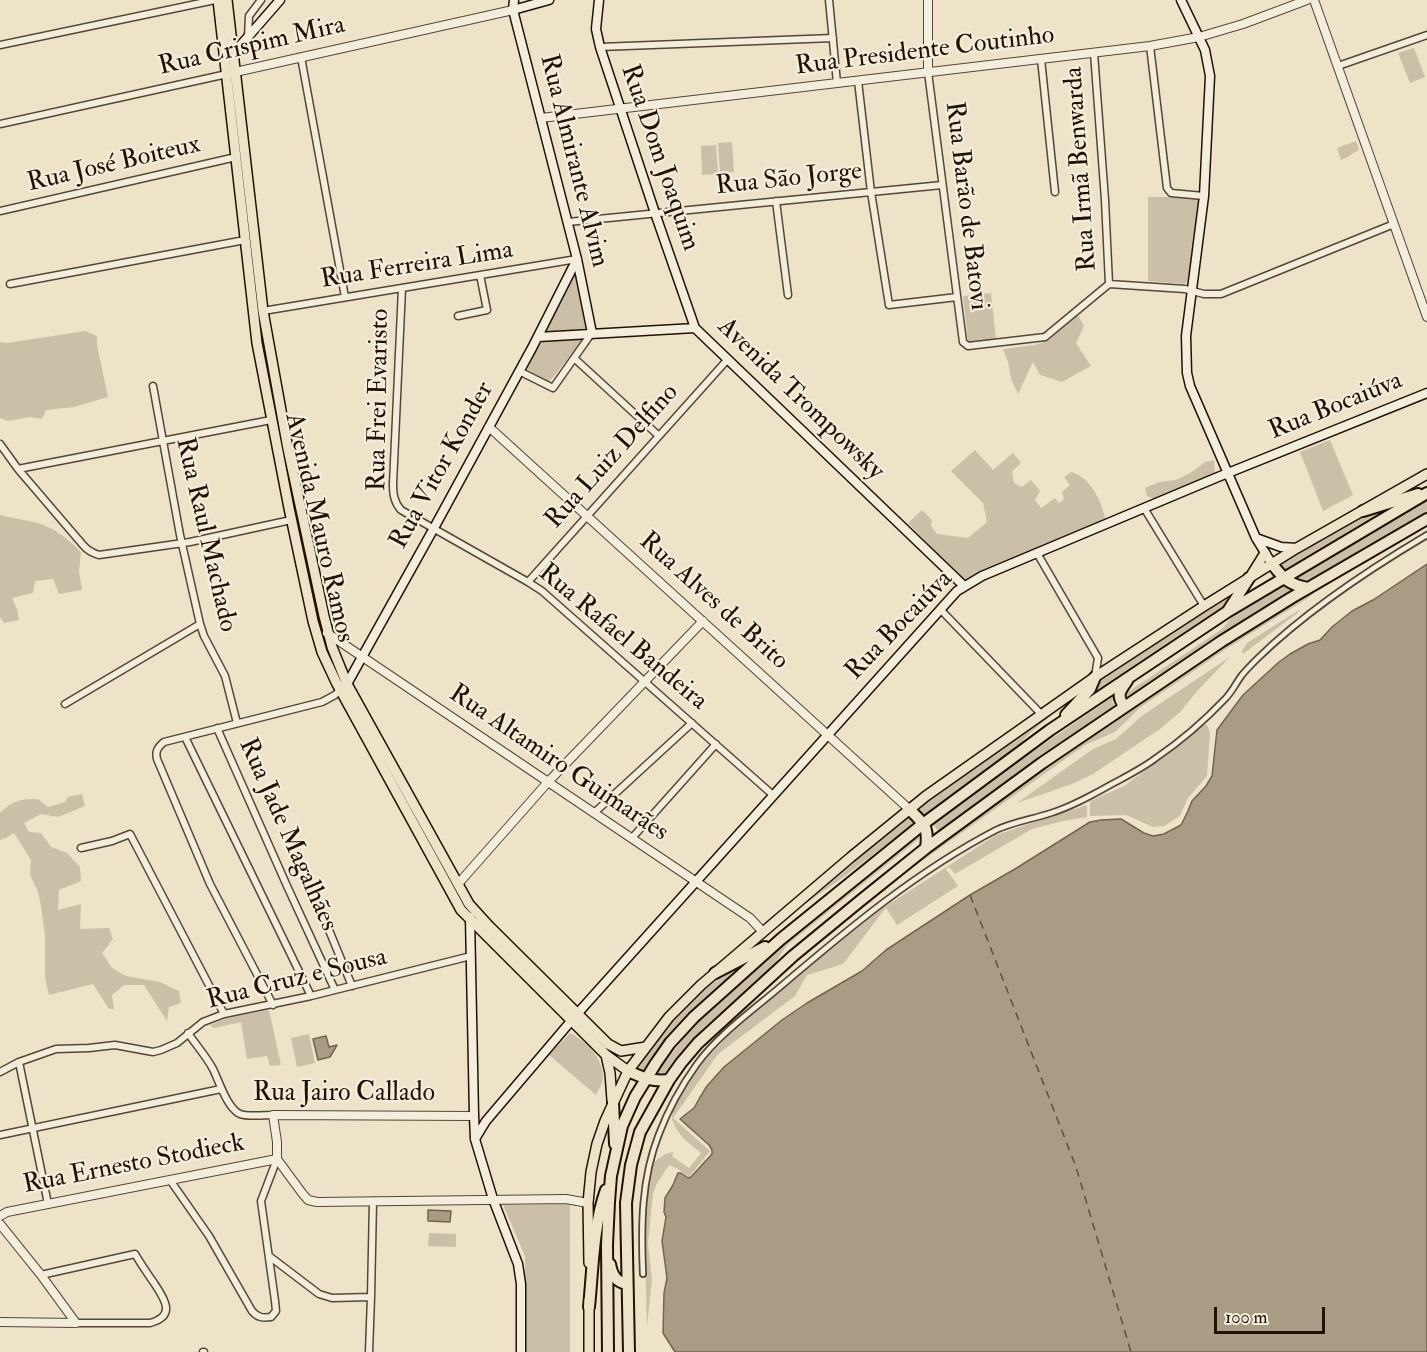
<!DOCTYPE html>
<meta charset="utf-8">
<style>
body{margin:0}
#map{position:relative;width:1427px;height:1352px;overflow:hidden;background:#ede3c9;font-family:"IM FELL Double Pica",serif}
canvas{display:block}
.scale{position:absolute;left:1214px;top:1307px;width:111px;height:27px;box-sizing:border-box;border:3px solid #221301;border-top:0;padding-left:8px;font-size:18px;line-height:21px;white-space:nowrap;color:#221301;-webkit-text-stroke:4px #f3eddc;paint-order:stroke}
</style>
<div id="map">
<canvas width="1427" height="1352"></canvas>
<div class="scale">100 m</div>
</div>
<script>
const ctx = document.querySelector('canvas').getContext('2d');
ctx.lineJoin = 'round';
function paint(path, color) { ctx.fillStyle = color; ctx.fill(path, 'evenodd'); }
function trace(path, color, width, dash) { ctx.strokeStyle = color; ctx.lineWidth = width; ctx.lineCap = dash ? 'butt' : 'round'; ctx.setLineDash(dash || []); ctx.stroke(path); }
function write(font, color, halo, rows, align = 'center') {
  ctx.font = font + ' "IM FELL Double Pica",serif'; ctx.lineWidth = 4.5; ctx.setLineDash([]); ctx.textBaseline = 'middle'; ctx.strokeStyle = halo; ctx.fillStyle = color; for (const [text, x, y, turn = 0] of rows) {
    ctx.save(); ctx.translate(x, y); ctx.rotate((+turn || 0) * Math.PI / 180); ctx.textAlign = isNaN(turn) ? turn : align; if (halo) ctx.strokeText(text, 0, 0); ctx.fillText(text, 0, 0); ctx.restore();
  }
}
paint(new Path2D(`
 M 1414,48 L 1425,77 L 1410,83 L 1398,53 Z
 M 1356,141 L 1359,150 C 1352,153 1348,158 1341,160 L 1337,148 Z
 M 732,142 L 734,172 L 720,173 L 718,143 Z
 M 716,145 L 718,174 L 702,175 L 701,146 Z
 M 1148,197 L 1196,197 L 1201,201 L 1191,278 L 1188,282 L 1183,284 L 1148,281 Z
 M 575,273 L 577,275 L 589,333 L 549,382 L 527,369 L 572,275 Z
 M 991,293 L 996,339 L 968,342 L 963,296 Z
 M 1078,315 L 1084,326 L 1076,343 L 1091,366 L 1062,382 L 1040,375 L 1033,362 L 1018,394 L 1011,379 L 1008,362 L 1003,349 L 1035,345 L 1049,340 Z
 M 260,316 L 279,420 L 319,619 L 325,646 L 342,681 L 340,683 L 323,646 L 316,622 L 275,420 L 258,317 Z
 M 85,331 L 97,336 L 97,345 L 108,397 L 74,407 L 46,410 L 42,419 L 30,417 L 8,421 L 0,418 L 0,342 L 7,343 Z
 M 1330,440 L 1353,495 L 1323,511 L 1300,452 Z
 M 975,450 L 993,470 L 1013,453 L 1021,463 L 1012,471 L 1014,483 L 1022,487 L 1031,480 L 1040,491 L 1035,500 L 1041,508 L 1055,498 L 1059,503 L 1064,499 L 1062,492 L 1070,485 L 1064,477 L 1071,472 C 1074,473 1077,474 1080,476 C 1094,484 1102,505 1106,520 L 964,581 L 908,523 L 922,510 L 932,520 L 931,526 L 937,534 L 968,538 L 987,522 L 983,503 L 951,471 Z
 M 1214,460 L 1215,474 L 1208,478 L 1157,500 L 1147,496 L 1145,488 L 1159,482 L 1176,480 L 1192,472 L 1205,462 Z
 M 1427,500 L 1427,511 L 1316,576 C 1309,579 1302,583 1295,578 Z
 M 1398,505 L 1284,572 L 1277,566 L 1367,513 Z
 M 0,515 C 12,518 25,520 38,523 C 55,528 69,540 81,552 L 79,571 L 82,590 L 59,594 L 53,579 L 35,581 L 33,593 L 12,598 L 17,609 L 19,620 L 4,623 L 0,617 Z
 M 1328,580 L 1308,598 L 1226,649 L 1141,707 L 1115,732 L 1085,745 L 908,871 L 889,881 L 1022,782 L 1221,646 Z
 M 1284,585 L 1291,591 L 1126,699 L 1125,694 L 1222,629 L 1231,618 Z
 M 1237,590 L 1223,610 L 1086,701 L 1099,680 Z
 M 1299,610 L 1300,611 L 1243,654 L 1242,651 L 1247,643 Z
 M 1230,657 L 1199,689 L 1180,712 L 1160,729 L 1093,774 L 1072,784 L 1017,803 L 1093,749 L 1116,739 L 1143,715 Z
 M 1114,696 L 1112,702 L 1115,706 L 1027,766 L 939,831 L 932,824 L 1022,759 Z
 M 1067,702 L 1029,734 L 1012,752 L 923,817 L 917,810 Z
 M 1203,725 L 1207,725 L 1210,733 L 1207,776 L 1188,798 L 1180,816 L 1164,826 L 1153,827 L 1126,815 L 1090,816 L 1090,801 L 1124,786 L 1183,743 Z
 M 82,794 L 85,806 L 58,817 L 41,814 L 24,823 L 29,832 L 41,833 L 51,847 L 67,853 L 80,867 L 81,881 L 59,890 L 58,910 L 81,904 L 80,929 L 109,928 L 113,939 L 102,953 L 112,968 L 126,976 L 160,982 L 179,991 L 181,1003 L 169,1007 L 167,1021 L 144,985 L 124,985 L 112,995 L 114,1009 L 109,1009 L 93,984 L 49,995 L 45,978 L 45,936 L 41,906 L 38,892 L 30,875 L 31,860 L 14,833 L 6,838 L 0,840 L 0,813 C 13,800 21,799 38,799 L 48,807 L 65,802 L 68,797 Z
 M 1087,805 L 1087,817 L 1063,821 L 1032,829 L 955,874 L 949,867 L 946,869 L 958,886 L 897,925 L 886,908 L 884,910 L 843,964 L 807,975 L 795,996 L 718,1054 L 673,1118 L 710,1151 L 689,1177 L 678,1169 L 669,1165 L 656,1185 L 653,1194 L 648,1243 L 652,1280 L 647,1327 C 646,1287 644,1247 646,1207 C 647,1194 646,1178 652,1166 C 657,1158 665,1153 674,1152 L 672,1156 L 689,1168 L 701,1153 L 684,1139 L 677,1130 L 672,1120 L 673,1107 L 704,1061 L 740,1024 L 820,957 L 883,908 L 996,835 Z
 M 907,817 L 914,824 L 841,879 L 802,906 L 776,928 L 770,929 L 852,859 Z
 M 919,834 L 920,838 L 787,945 L 771,969 L 702,1029 L 666,1075 L 656,1074 L 695,1024 L 786,942 Z
 M 755,954 L 687,1015 L 668,1036 L 644,1072 L 636,1069 L 658,1037 L 671,1021 L 693,998 L 729,967 Z
 M 269,1010 L 281,1065 L 270,1066 L 267,1056 L 247,1059 L 241,1022 L 214,1028 L 210,1025 L 228,1018 Z
 M 570,1033 C 586,1041 603,1058 603,1077 C 603,1083 598,1090 596,1095 L 549,1055 Z
 M 309,1034 L 315,1063 L 297,1067 L 291,1038 Z
 M 570,1204 L 570,1352 L 525,1352 L 525,1256 L 503,1205 Z
 M 429,1233 L 456,1234 L 456,1247 L 428,1246 Z`), '#cac0a7');
const water = new Path2D(`
 M 1427,564 L 1427,1352 L 675,1352 L 663,1333 L 664,1293 L 667,1278 L 662,1241 L 666,1217 L 664,1212 L 665,1198 L 673,1185 L 678,1173 L 681,1173 L 688,1178 L 691,1177 L 712,1154 L 712,1150 L 709,1145 L 680,1119 L 694,1108 L 699,1099 L 707,1086 L 724,1067 L 782,1020 L 807,1003 L 862,971 L 886,950 L 970,895 L 1015,869 L 1090,822 L 1101,820 L 1121,819 L 1144,833 L 1153,836 L 1164,834 L 1181,825 L 1187,813 L 1192,801 L 1206,786 L 1212,776 L 1217,730 L 1243,695 L 1279,662 L 1290,654 L 1308,644 L 1320,640 L 1332,627 L 1352,611 L 1373,600 Z
 M 326,1036 L 329,1047 L 337,1045 L 330,1057 L 318,1060 L 313,1039 Z
 M 428,1210 L 451,1211 L 450,1222 L 428,1221 Z`);
paint(water, '#a89c85');
trace(water, '#726550', 1.5);
trace(new Path2D(`
 M 970,895 L 1076,1167 L 1131,1352`), '#5e513c', 1.5, [8, 6]);
const pedestrian = new Path2D(`
 M 643,1274 C 641,1227 641,1179 659,1134 C 668,1110 682,1085 697,1064 C 718,1035 753,1010 780,987 C 848,929 917,871 996,830 C 1013,822 1033,819 1051,813 C 1073,806 1092,795 1112,784 C 1127,776 1143,768 1156,758 C 1181,741 1205,720 1225,699 C 1232,692 1236,683 1242,675 C 1246,670 1252,664 1257,659 C 1306,611 1368,570 1427,535`);
const minor = new Path2D(`
 M 829,0 L 837,83
 M 248,37 L 249,16 L 261,0
 M 0,45 L 215,0
 M 1150,46 L 1167,188 L 1171,193 L 1204,196
 M 600,47 L 833,38
 M 1094,53 L 1105,200 L 1109,284
 M 301,57 L 345,297
 M 1041,59 L 1055,192
 M 1338,66 L 1427,35
 M 928,72 L 963,342 L 968,346 L 1045,337 L 1109,284
 M 858,81 L 871,192 L 889,305 L 957,297
 M 0,124 L 227,74
 M 776,201 L 788,295
 M 0,211 L 236,157
 M 568,222 L 942,185
 M 10,284 L 245,240
 M 1109,284 L 1185,289 L 1204,294 L 1221,294 L 1394,224
 M 402,288 L 393,484 C 393,494 394,502 401,510 L 528,582 L 542,591 L 773,795
 M 263,311 L 577,259
 M 458,316 L 487,310 L 480,275
 M 574,358 L 659,436
 M 519,371 L 553,388 L 591,334
 M 153,386 L 180,535 L 200,624 L 204,636 L 225,676 L 237,723
 M 0,444 L 18,469 L 83,545 C 88,551 92,553 99,555 L 190,542 L 291,520
 M 18,469 L 271,420
 M 1144,508 L 1204,606
 M 1037,553 L 1098,658 L 1095,677
 M 528,582 L 728,359
 M 940,609 L 1042,715
 M 65,704 L 200,624
 M 217,728 L 287,886 L 335,990
 M 185,737 L 311,996
 M 594,813 L 692,723
 M 632,838 L 716,744
 M 81,848 L 112,841 L 130,834 L 224,1014
 M 317,901 L 352,986
 M 273,1005 L 210,884 L 157,759 C 155,751 158,747 164,742 L 322,702 L 335,695 L 340,690
 M 188,1033 C 196,1045 206,1056 213,1069 C 219,1081 227,1108 240,1114 C 247,1117 265,1115 273,1115
 M 19,1062 L 48,1204
 M 0,1072 L 19,1062 L 56,1049 L 89,1048 L 115,1045 L 153,1052 L 161,1050 L 177,1043 L 203,1022 L 224,1014 L 311,996 L 471,956
 M 0,1135 L 221,1089
 M 170,1180 L 209,1236 L 252,1311 C 258,1318 263,1318 271,1317 L 276,1311 L 275,1301 L 261,1201 L 277,1159
 M 269,1256 L 319,1294 L 332,1298 L 371,1297 L 373,1201
 M 41,1275 L 135,1254 C 141,1264 147,1273 154,1283 C 164,1298 177,1316 150,1323 L 76,1323
 M 203,1352 L 204,1352
 M 369,1352 L 371,1297`);
const tertiary = new Path2D(`
 M 1314,0 L 1427,317
 M 928,72 L 928,0
 M 231,73 L 513,10
 M 541,118 L 1150,46 L 1199,37 L 1243,24 L 1307,0
 M 489,427 L 909,809
 M 327,633 L 750,918 L 763,932
 M 458,884 L 548,782 L 703,621
 M 474,1116 L 273,1115 L 277,1142 L 277,1159 L 302,1193 L 308,1200 L 317,1202 L 566,1199 L 588,1203
 M 0,1216 L 7,1212 L 277,1159
 M 0,1224 L 41,1275 L 76,1323
 M 0,1322 L 76,1323`);
const secondary = new Path2D(`
 M 514,0 L 513,10 L 577,259 L 592,333
 M 599,0 L 596,29 L 600,47 L 655,213 L 695,328 L 964,586
 M 1181,0 L 1205,50 L 1210,76 L 1204,196 L 1186,336 L 1187,373 L 1190,386 L 1256,538 L 1272,564
 M 513,10 L 549,0
 M 233,54 L 280,0
 M 538,337 L 695,328
 M 1256,538 L 1281,547 L 1297,548
 M 343,687 L 347,684 L 434,528 L 532,348 L 577,259
 M 470,917 L 474,1116 L 475,1139 L 493,1199 L 518,1264 L 521,1284 L 521,1352
 M 475,1139 L 486,1121 L 577,1014 L 957,591 L 982,576 L 1218,477 L 1427,393`);
const primary = new Path2D(`
 M 218,0 L 257,343 L 289,508 L 313,621 L 322,652 L 336,682 L 461,910 L 606,1055 L 628,1071
 M 227,0 L 263,311 L 288,449 L 324,616 L 332,647 L 347,684 L 469,904 L 489,926 L 608,1044 L 621,1051 L 646,1047
 M 1252,574 L 1265,553
 M 606,1055 L 610,1073 L 612,1100
 M 589,1263 L 588,1203 L 591,1172 L 597,1144 L 605,1121 L 628,1071 L 669,1017 L 701,985 L 851,857 L 926,796 L 1095,677 L 1204,606 L 1297,548 L 1427,474
 M 589,1300 L 589,1352`);
const trunk = new Path2D(`
 M 1363,511 L 1418,494
 M 1272,564 C 1283,578 1289,585 1308,588
 M 1228,611 L 1249,578
 M 1124,706 C 1116,695 1120,691 1127,681
 M 1066,715 L 1090,689 L 1095,677
 M 909,809 C 924,824 929,826 926,848
 M 715,973 L 765,947
 M 628,1071 C 643,1078 653,1082 669,1080
 M 613,1102 L 615,1144
 M 610,1264 C 612,1275 616,1282 627,1284
 M 589,1307 C 593,1268 593,1226 606,1190
 M 608,1352 L 607,1245 L 609,1202 L 611,1176 L 622,1126 L 635,1097 L 656,1063 L 670,1043 L 694,1017 L 781,939 L 923,824 L 1050,730 L 1227,612 L 1427,493
 M 629,1352 L 626,1203 L 631,1165 L 640,1132 L 669,1080 L 681,1063 L 698,1043 L 793,956 L 860,901 L 926,848 L 1042,763 L 1222,641 L 1291,598 L 1427,519`);
trace(pedestrian, '#554733', 8);
trace(minor, '#554733', 9);
trace(tertiary, '#554733', 10);
trace(secondary, '#221301', 11);
trace(primary, '#221301', 12);
trace(trunk, '#221301', 14);
trace(pedestrian, '#f3eddc', 4.5);
trace(minor, '#f3eddc', 6);
trace(tertiary, '#f3eddc', 8);
trace(secondary, '#f3eddc', 8);
trace(primary, '#ede3c9', 9);
trace(trunk, '#ede3c9', 10);
write('26px', '#221301', '#f3eddc', [
 ["Rua Crispim Mira",252,47,-13],
 ["Rua Presidente Coutinho",925,52,-7],
 ["Rua Dom Joaquim",659,158,71],
 ["Rua Almirante Alvim",573,161,76],
 ["Rua José Boiteux",114,165,-13],
 ["Rua Irmã Benwarda",1082,169,-94],
 ["Rua São Jorge",789,180,-6],
 ["Rua Barão de Batovi",965,206,83],
 ["Rua Ferreira Lima",417,266,-9],
 ["Rua Frei Evaristo",380,400,-89],
 ["Avenida Trompowsky",800,400,44],
 ["Rua Bocaiúva",1336,407,-22],
 ["Rua Luiz Delfino",613,457,-48],
 ["Rua Vitor Konder",443,466,-61],
 ["Avenida Mauro Ramos",318,528,77],
 ["Rua Raul Machado",205,535,77],
 ["Rua Alves de Brito",713,602,42],
 ["Rua Bocaiúva",900,626,-46],
 ["Rua Rafael Bandeira",622,638,40],
 ["Rua Altamiro Guimarães",558,764,34],
 ["Rua Jade Magalhães",287,835,66],
 ["Rua Cruz e Sousa",297,980,-14],
 ["Rua Jairo Callado",344,1094],
 ["Rua Ernesto Stodieck",134,1165,-11]
]);
</script>
